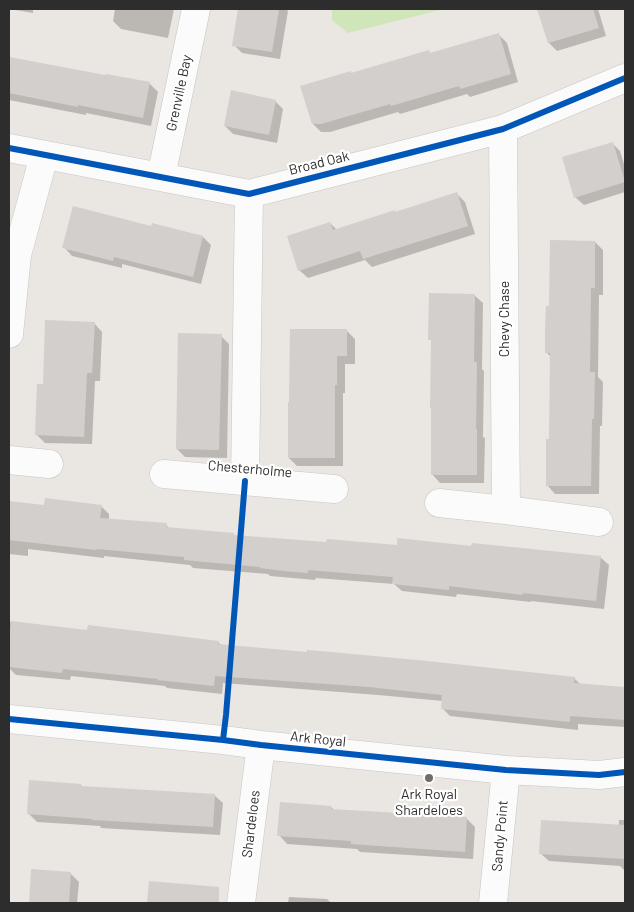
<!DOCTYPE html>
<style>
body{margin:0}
#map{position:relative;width:634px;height:912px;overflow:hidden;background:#eae6e2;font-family:Barlow,sans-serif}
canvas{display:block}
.frame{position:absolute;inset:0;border:10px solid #2d2d2d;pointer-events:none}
</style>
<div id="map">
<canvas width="634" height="912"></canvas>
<div class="frame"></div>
</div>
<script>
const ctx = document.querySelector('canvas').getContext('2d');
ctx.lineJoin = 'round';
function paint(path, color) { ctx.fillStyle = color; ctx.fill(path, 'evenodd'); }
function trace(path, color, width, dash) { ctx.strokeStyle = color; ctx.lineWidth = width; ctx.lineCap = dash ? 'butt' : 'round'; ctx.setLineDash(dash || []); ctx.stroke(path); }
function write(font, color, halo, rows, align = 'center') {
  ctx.font = font + ' Barlow,sans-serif'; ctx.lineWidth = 4.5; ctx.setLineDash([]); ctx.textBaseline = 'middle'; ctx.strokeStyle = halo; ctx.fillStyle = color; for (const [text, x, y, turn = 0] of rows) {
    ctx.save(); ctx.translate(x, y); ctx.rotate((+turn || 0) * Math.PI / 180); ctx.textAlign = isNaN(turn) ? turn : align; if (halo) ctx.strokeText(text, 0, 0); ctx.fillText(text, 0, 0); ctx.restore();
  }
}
paint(new Path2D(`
 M 332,9 L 444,9 L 348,33 L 332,20 Z`), '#d1e5bb');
paint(new Path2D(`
 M 9,9 L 33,9 L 33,13 Z
 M 115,9 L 174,9 L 168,38 L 121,29 L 113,21 Z
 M 240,9 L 286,9 L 288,11 L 280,59 L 242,53 L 234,45 Z
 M 539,9 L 598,9 L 606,36 L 557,51 L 549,43 Z
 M 498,34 L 507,43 L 518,82 L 470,97 L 467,94 L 400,114 L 398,112 L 330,132 L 321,132 L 313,124 L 352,74 L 429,52 L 431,54 Z
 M 9,58 L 106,77 L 150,84 L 158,92 L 151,126 L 86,113 L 86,115 L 9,100 Z
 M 275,101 L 283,109 L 277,143 L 233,134 L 225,126 Z
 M 612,143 L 620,151 L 625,167 L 625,192 L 584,205 L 575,197 Z
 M 456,193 L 465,202 L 475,234 L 372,267 L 365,260 L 308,278 L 299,270 L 330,223 L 337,230 L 396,213 Z
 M 152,228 L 203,237 L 211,245 L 201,284 L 122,264 L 122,268 L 72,256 L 64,247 Z
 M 595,242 L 603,250 L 603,295 L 599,295 L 598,377 L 603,382 L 602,426 L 600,426 L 599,494 L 555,494 L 547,485 L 550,441 L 551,357 L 546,352 L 550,307 Z
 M 474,295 L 483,303 L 482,369 L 484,371 L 483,437 L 485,438 L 484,483 L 440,483 L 432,474 L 432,342 L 430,339 Z
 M 94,323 L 102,332 L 100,381 L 95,381 L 92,444 L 45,443 L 36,434 L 44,385 Z
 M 347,331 L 355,339 L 355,364 L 345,364 L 345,393 L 343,393 L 343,466 L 297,466 L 289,458 Z
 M 221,336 L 229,344 L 227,458 L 185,457 L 177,449 Z
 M 9,502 L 46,506 L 101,506 L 109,514 L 109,520 L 166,525 L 170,529 L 233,534 L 235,536 L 328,543 L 398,546 L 472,548 L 600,557 L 609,565 L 604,609 L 531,601 L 531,602 L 457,594 L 456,597 L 402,591 L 394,584 L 316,578 L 315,580 L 293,578 L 270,576 L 268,574 L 193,568 L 190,565 L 104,556 L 104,558 L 28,549 L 28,556 L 9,554 Z
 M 9,622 L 88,631 L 218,642 L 221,645 L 574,678 L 581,685 L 625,688 L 625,727 L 578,724 L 578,730 L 450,716 L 442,708 L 443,701 L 378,695 L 223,683 L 222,694 L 167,688 L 165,686 L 71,676 L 70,680 L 16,675 L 9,668 Z
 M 81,785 L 83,787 L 214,795 L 223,803 L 220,835 L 101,828 L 100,826 L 37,822 L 29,814 Z
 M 331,807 L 334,810 L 467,819 L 475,827 L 473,859 L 360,852 L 357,849 L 287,844 L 279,835 Z
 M 619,820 L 625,820 L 625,871 L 620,866 L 549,861 L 540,853 L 619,826 Z
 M 32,871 L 71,874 L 79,882 L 77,903 L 30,903 Z
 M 151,882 L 208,895 L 208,903 L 149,903 Z
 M 289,897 L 327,899 L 331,903 L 288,903 Z`), '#0003');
paint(new Path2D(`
 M 238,9 L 279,9 L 272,52 L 232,46 Z
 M 537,9 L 593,9 L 599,28 L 548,43 Z
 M 499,33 L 511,74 L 460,89 L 459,86 L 391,106 L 390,104 L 321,124 L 312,124 L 300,86 L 351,71 L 351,73 L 429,50 L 430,53 Z
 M 9,57 L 105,75 L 106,74 L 150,82 L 143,118 L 78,105 L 78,107 L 9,93 Z
 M 231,90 L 276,100 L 269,135 L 224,126 Z
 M 613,142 L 625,182 L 574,198 L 562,157 Z
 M 457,192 L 468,226 L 363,259 L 360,251 L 298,271 L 287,236 L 330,222 L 333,230 L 395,210 L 395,212 Z
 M 73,206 L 151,226 L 152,223 L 203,236 L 193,277 L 114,257 L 113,261 L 62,248 Z
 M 550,240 L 595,241 L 595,288 L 591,288 L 590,372 L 595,372 L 594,419 L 592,419 L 591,486 L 546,486 L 546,439 L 549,439 L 550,353 L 545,353 L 545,330 L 546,306 L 549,306 Z
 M 429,293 L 475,294 L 474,362 L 477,362 L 476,429 L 477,429 L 477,475 L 431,475 L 431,408 L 430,408 L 431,340 L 428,340 Z
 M 45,320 L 95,322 L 92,373 L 87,373 L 84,437 L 35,435 L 37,384 L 43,384 Z
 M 290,329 L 347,329 L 347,356 L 337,356 L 337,385 L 335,385 L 335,458 L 288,458 L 288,402 L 289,402 Z
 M 178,333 L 222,334 L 219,450 L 176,449 Z
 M 45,498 L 102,505 L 100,518 L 167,523 L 166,527 L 234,533 L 234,535 L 326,542 L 327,539 L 397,545 L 397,538 L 471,546 L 472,543 L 601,556 L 596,601 L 523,593 L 523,595 L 449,586 L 449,590 L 392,584 L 393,577 L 308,570 L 308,573 L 284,571 L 260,568 L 260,567 L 184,560 L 184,557 L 97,549 L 96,550 L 9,540 L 9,501 L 44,505 Z
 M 11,621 L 87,630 L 88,625 L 219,641 L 218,644 L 307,652 L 307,650 L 331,652 L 427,661 L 575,677 L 574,683 L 625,687 L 625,720 L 570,716 L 570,722 L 441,709 L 442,695 L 369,687 L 215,676 L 214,686 L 157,680 L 158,679 L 63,669 L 62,673 L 9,667 L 9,642 Z
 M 29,780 L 81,784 L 81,786 L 215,794 L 213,827 L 92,820 L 92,819 L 27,814 Z
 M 280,802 L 331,806 L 331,809 L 467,817 L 465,852 L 351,844 L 351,841 L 277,836 Z
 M 541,820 L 625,825 L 625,859 L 539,854 Z
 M 31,869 L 71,872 L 69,903 L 29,903 Z
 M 149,881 L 219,887 L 219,903 L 147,903 Z`), '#d2cfcc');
const minor = new Path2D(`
 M 503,129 L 506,510
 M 9,148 L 249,194 L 503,129 L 625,78
 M 161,177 L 196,9
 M 9,334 L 17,255 L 44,156
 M 9,460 L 49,464
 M 164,474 L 334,489
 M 245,481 L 249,194
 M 439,503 L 506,510 L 599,522
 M 9,719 L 223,740 L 261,745 L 506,770 L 599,775 L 625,772
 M 241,903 L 261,745
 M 493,903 L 506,770`);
trace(minor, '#c6c5c5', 29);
trace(minor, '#fcfbfb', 28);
trace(new Path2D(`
 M 9,148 L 249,194 L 503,129 L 625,78
 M 9,719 L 223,740 L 261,745 L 506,770 L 599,775 L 625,772
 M 223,740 L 226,715 L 245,481`), '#0057b8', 6);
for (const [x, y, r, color] of [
 [429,778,5,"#6f6e6c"]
]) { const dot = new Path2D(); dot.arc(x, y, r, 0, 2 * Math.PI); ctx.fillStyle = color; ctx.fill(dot); trace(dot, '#fff', 2); }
write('14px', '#2d2d2d', '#fff', [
 ["Grenville Bay",179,93,-78],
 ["Broad Oak",319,163,-14],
 ["Chevy Chase",504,319,-90],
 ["Chesterholme",250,469,5],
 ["Ark Royal",318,739,6],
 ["Shardeloes",251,824,-83],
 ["Sandy Point",500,836,-85]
]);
write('14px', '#2d2d2d', '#fff', [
 ["Ark Royal",429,794],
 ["Shardeloes",429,810]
]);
</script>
